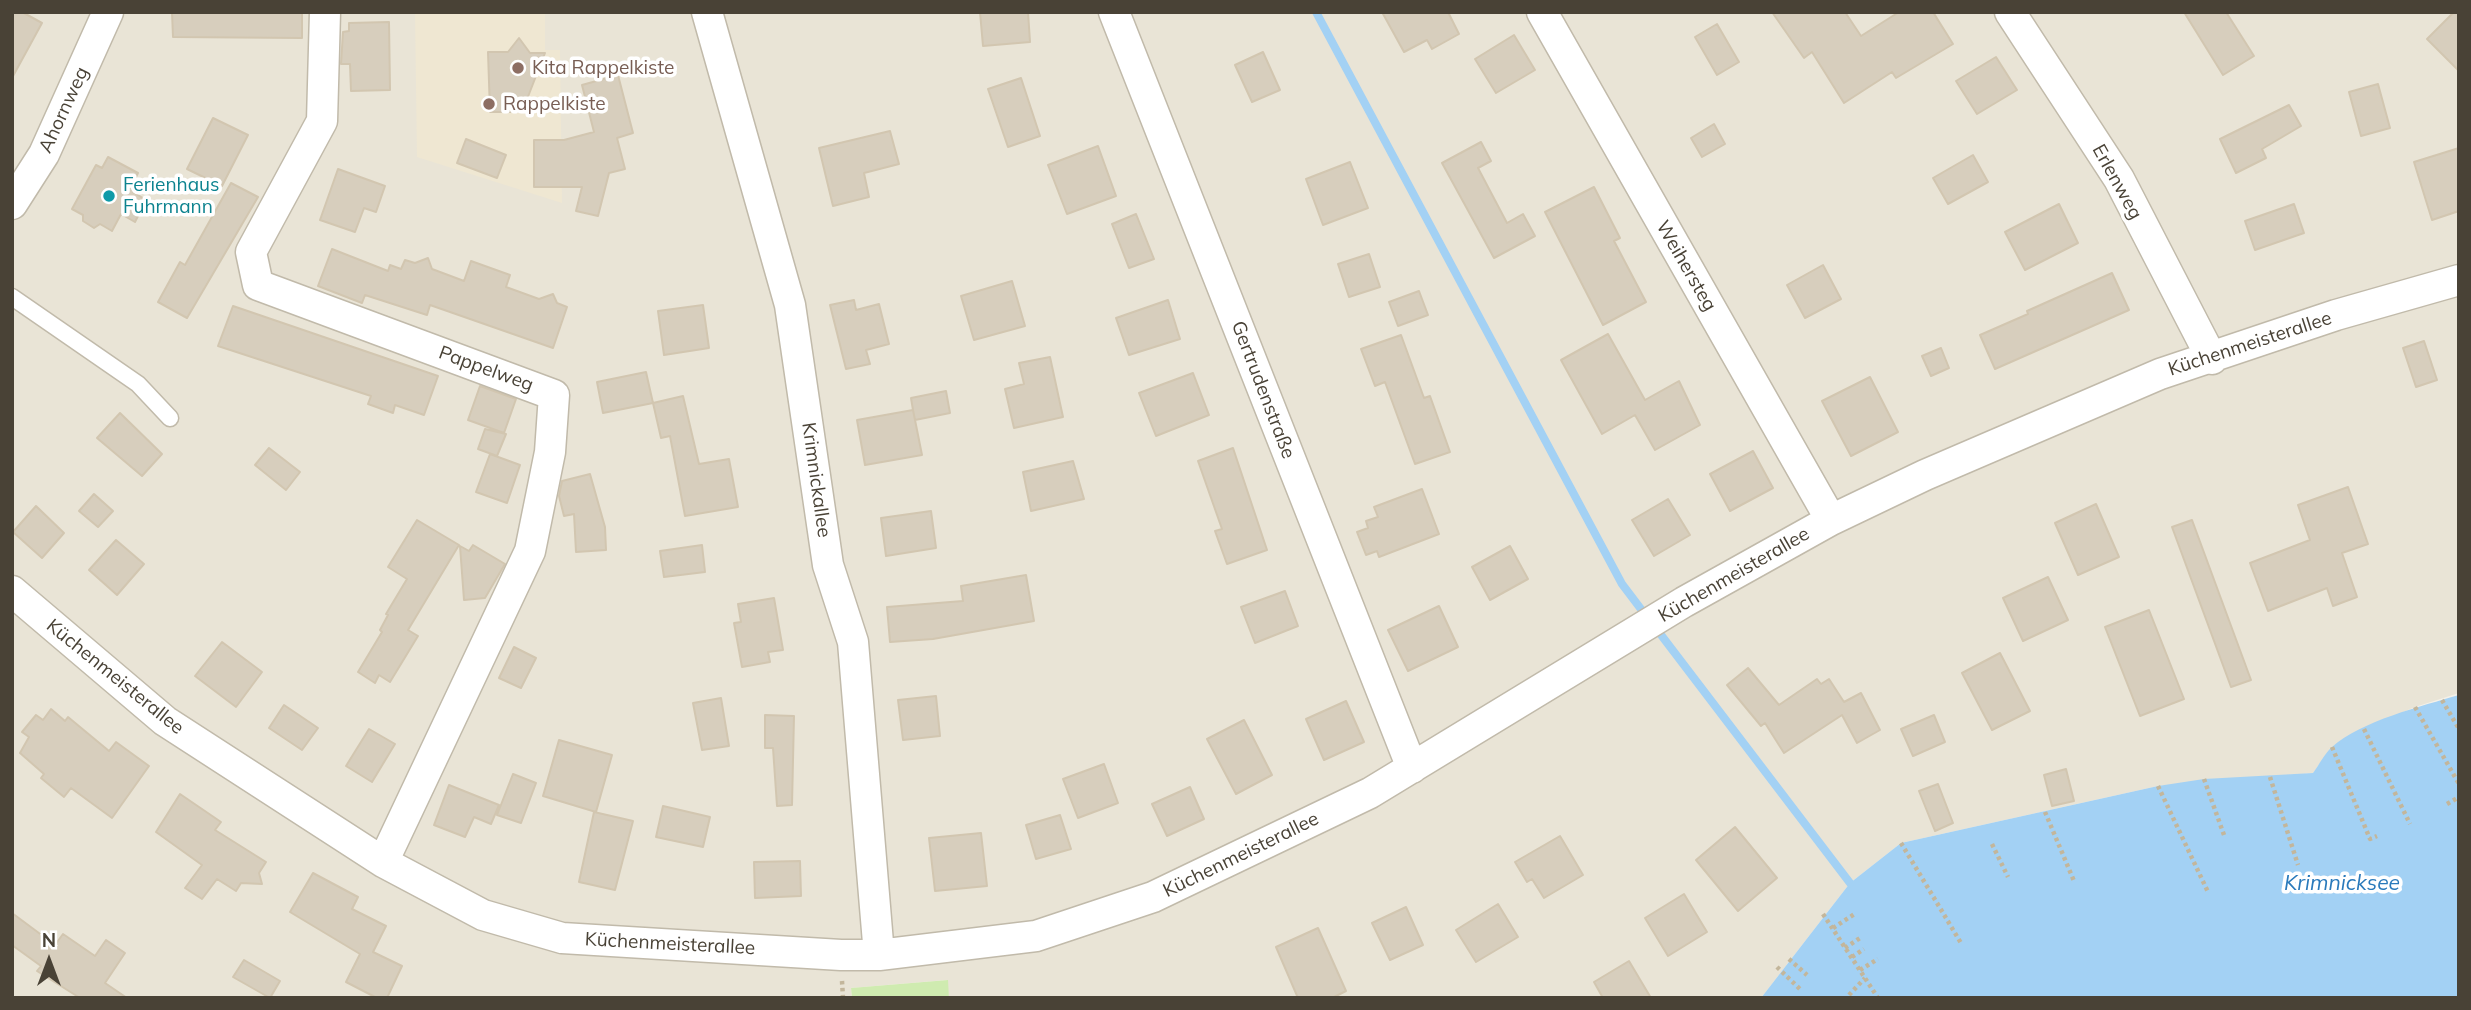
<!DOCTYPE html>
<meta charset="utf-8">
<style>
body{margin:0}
#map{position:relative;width:2471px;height:1010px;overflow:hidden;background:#f5f1e9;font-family:Mulish,sans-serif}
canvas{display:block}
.frame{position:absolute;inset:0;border:14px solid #494236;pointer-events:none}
.north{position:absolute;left:14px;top:926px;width:70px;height:70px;-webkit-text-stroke:5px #fff;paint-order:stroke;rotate:0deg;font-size:19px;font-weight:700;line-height:28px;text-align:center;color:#494236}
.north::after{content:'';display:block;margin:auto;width:24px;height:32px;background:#494236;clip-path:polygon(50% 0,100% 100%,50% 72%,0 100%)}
</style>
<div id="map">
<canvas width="2471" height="1010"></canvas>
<div class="frame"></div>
<div class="north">N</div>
</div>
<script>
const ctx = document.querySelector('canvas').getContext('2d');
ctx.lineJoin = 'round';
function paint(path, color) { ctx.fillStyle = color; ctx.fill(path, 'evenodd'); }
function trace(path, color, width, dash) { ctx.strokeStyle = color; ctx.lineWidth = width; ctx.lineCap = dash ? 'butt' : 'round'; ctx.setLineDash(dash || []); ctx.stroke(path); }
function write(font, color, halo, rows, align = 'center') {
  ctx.font = font + ' Mulish,sans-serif'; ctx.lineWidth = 7; ctx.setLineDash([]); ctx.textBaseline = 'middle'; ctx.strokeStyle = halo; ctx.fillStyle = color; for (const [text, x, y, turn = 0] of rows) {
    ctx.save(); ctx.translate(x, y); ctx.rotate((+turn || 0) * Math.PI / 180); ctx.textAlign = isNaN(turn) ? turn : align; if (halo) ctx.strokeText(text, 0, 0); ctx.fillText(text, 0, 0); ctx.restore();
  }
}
paint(new Path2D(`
 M 12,12 L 2459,12 L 2459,693 L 2415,707 L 2364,729 L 2332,747 L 2313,773 L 2158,786 L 1901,843 L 1850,883 L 1761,998 L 949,998 L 947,980 L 851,988 L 852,998 L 12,998 Z`), '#e9e4d6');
paint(new Path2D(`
 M 415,12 L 545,12 L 545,50 L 560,50 L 562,203 L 417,157 Z`), '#efe7d2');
paint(new Path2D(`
 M 948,980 L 949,998 L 852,998 L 851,988 Z`), '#cfebb0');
paint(new Path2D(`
 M 2459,695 L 2459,998 L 1761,998 L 1850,883 L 1901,843 L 2158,786 L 2204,779 L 2313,773 C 2319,765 2325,753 2332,747 C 2361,721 2422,706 2459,695 Z`), '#a3d1f4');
trace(new Path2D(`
 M 1316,12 L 1622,584 L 1647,617
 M 1655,627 L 1850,883`), '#a3d1f4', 8);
const building = new Path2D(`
 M 12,12 L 22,12 L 42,23 L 12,78 Z
 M 172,12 L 302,12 L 302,38 L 173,37 Z
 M 980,12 L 1028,12 L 1030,42 L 983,46 Z
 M 1382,12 L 1448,12 L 1459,34 L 1432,49 L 1427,40 L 1404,52 Z
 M 1772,12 L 1845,12 L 1861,36 L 1899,12 L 1933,12 L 1953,44 L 1896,78 L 1892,72 L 1844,103 L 1812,52 L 1804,58 Z
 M 2184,12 L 2226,12 L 2254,56 L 2223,75 Z
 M 2454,12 L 2459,12 L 2459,71 L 2427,39 Z
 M 389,22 L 390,90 L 351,91 L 350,64 L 341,64 L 343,32 L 349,31 L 349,23 Z
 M 1717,24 L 1739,62 L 1717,75 L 1695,37 Z
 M 1514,35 L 1535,70 L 1496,93 L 1475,59 Z
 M 519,38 L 530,53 L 545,53 L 522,112 L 490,112 L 488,52 L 508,52 Z
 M 1263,52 L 1280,90 L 1252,102 L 1235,65 Z
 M 1996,57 L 2017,90 L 1977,114 L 1956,81 Z
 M 618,75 L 633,133 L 617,138 L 625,169 L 609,173 L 598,216 L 576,211 L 582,187 L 534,187 L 534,140 L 564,140 L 594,132 L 582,85 Z
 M 1021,78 L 1040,136 L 1008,147 L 988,89 Z
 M 2378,84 L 2390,128 L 2361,136 L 2349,92 Z
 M 2289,105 L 2301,126 L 2262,149 L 2266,158 L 2236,173 L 2220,139 Z
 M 213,118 L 248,135 L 222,186 L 187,169 Z
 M 1714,124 L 1725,144 L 1702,157 L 1691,138 Z
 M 890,131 L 899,164 L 864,173 L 869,197 L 833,206 L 819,148 Z
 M 466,139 L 506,155 L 497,178 L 457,163 Z
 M 1481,142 L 1491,161 L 1478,168 L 1507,223 L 1523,214 L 1535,236 L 1494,258 L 1442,163 Z
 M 1098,146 L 1116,196 L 1067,214 L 1048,165 Z
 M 2459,148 L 2459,211 L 2432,220 L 2414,162 Z
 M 1973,155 L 1988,182 L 1948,204 L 1933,178 Z
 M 108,157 L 138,173 L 132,185 L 136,186 L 133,192 L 146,200 L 135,222 L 121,214 L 112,231 L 100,224 L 94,228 L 83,221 L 83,215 L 72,209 L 96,165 L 102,168 Z
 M 1350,162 L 1368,208 L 1323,225 L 1306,179 Z
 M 338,169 L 385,186 L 376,212 L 364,208 L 355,232 L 320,220 Z
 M 231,183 L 258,197 L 187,318 L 158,302 L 180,262 L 185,265 Z
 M 1594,187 L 1620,238 L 1614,241 L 1646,302 L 1603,325 L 1545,212 Z
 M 2059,204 L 2078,243 L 2025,270 L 2005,232 Z
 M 2294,204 L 2304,233 L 2255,250 L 2245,221 Z
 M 1136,214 L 1154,259 L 1129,268 L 1112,224 Z
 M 332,249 L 388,271 L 390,265 L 401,269 L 405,260 L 415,263 L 428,258 L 432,269 L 464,281 L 471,261 L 510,275 L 506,287 L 539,299 L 553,294 L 557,303 L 567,307 L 553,348 L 430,305 L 427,315 L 365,295 L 362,303 L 318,286 Z
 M 1369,254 L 1380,287 L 1349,297 L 1338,264 Z
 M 1823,265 L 1841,299 L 1805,318 L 1787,285 Z
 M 2112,273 L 2129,310 L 1995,369 L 1980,335 L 2028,314 L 2027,311 Z
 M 1012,281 L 1025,326 L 974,340 L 961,296 Z
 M 1419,291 L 1428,315 L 1398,326 L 1389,302 Z
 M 854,300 L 856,310 L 879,304 L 889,344 L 866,350 L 870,364 L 846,369 L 830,305 Z
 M 1168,300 L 1180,339 L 1129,355 L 1116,318 Z
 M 703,305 L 709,348 L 664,355 L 658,311 Z
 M 233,306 L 438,376 L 424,415 L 395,405 L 393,413 L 368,404 L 371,396 L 218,346 Z
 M 1608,334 L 1645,400 L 1679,381 L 1700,425 L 1655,450 L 1635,415 L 1602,434 L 1561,360 Z
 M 1401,335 L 1424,398 L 1430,396 L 1450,452 L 1415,464 L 1385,382 L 1375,386 L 1361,349 Z
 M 2424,341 L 2437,380 L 2416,387 L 2403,348 Z
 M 1941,348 L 1949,368 L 1931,376 L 1922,356 Z
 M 1050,357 L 1063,417 L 1014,428 L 1005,389 L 1024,384 L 1019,363 Z
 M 646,372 L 653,403 L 603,413 L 597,382 Z
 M 1193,373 L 1209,415 L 1156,436 L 1139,393 Z
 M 1870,377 L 1898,432 L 1851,456 L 1822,401 Z
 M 480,386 L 516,399 L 504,433 L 468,420 Z
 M 946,391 L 950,413 L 915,420 L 913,410 L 922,455 L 865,465 L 857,420 L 913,410 L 911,398 Z
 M 683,396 L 699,464 L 729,459 L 738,507 L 685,516 L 670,436 L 661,438 L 653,403 Z
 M 120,413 L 162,454 L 142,476 L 97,438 Z
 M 485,429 L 506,434 L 497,456 L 478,449 Z
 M 269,448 L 300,472 L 286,490 L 255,465 Z
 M 1233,448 L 1267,550 L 1227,564 L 1215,531 L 1222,529 L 1198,461 Z
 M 1753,451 L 1773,488 L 1730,511 L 1710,474 Z
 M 490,454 L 520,465 L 507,503 L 476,492 Z
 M 1073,461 L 1084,499 L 1031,511 L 1023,472 Z
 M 590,474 L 605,527 L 606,550 L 576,552 L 574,514 L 564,516 L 559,496 L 562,481 Z
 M 2348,487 L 2368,544 L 2342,553 L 2357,597 L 2333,606 L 2327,588 L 2268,611 L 2250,563 L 2310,540 L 2298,505 Z
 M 1422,489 L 1439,534 L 1379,557 L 1377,551 L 1366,555 L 1357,532 L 1368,528 L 1366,521 L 1378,517 L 1374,507 Z
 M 94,494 L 113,511 L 98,527 L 79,511 Z
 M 1668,499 L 1690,535 L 1654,556 L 1632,520 Z
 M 2096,504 L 2119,557 L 2078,575 L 2055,523 Z
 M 36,506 L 64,533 L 42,558 L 13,532 Z
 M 931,511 L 936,548 L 886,556 L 881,518 Z
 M 417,520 L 459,545 L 408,630 L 418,636 L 390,682 L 379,675 L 375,683 L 358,672 L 382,632 L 380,630 L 388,615 L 386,614 L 407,579 L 388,567 Z
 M 2192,520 L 2251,680 L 2231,687 L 2172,527 Z
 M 116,540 L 144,564 L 117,595 L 89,570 Z
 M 473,545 L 505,564 L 485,598 L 464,600 L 460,546 L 469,551 Z
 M 702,545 L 705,572 L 664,577 L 660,551 Z
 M 1510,546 L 1528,579 L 1490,600 L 1472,567 Z
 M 1026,575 L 1034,621 L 933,639 L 890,642 L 887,607 L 963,601 L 961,586 Z
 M 2048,577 L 2068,620 L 2023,641 L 2003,598 Z
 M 1285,591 L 1298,626 L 1255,643 L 1241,607 Z
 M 774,598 L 783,650 L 768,652 L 770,662 L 742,667 L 734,623 L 741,622 L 738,604 Z
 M 1439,606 L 1458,647 L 1408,671 L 1388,630 Z
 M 2149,610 L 2184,699 L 2140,716 L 2105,627 Z
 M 222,642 L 262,672 L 236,707 L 195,676 Z
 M 514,647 L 536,658 L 521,688 L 499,678 Z
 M 2000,653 L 2030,711 L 1992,730 L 1962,673 Z
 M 1748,668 L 1779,705 L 1817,679 L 1821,684 L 1829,679 L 1844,702 L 1861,693 L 1880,730 L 1857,743 L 1842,715 L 1784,753 L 1765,723 L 1761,726 L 1727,685 Z
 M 936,696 L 940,736 L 903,740 L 898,700 Z
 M 721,698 L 729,746 L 702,750 L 693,703 Z
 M 1346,701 L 1364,742 L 1324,760 L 1306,719 Z
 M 284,705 L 318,728 L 302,750 L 269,728 Z
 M 51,709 L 65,721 L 68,717 L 109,751 L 116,742 L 149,766 L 112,818 L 71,788 L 64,797 L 41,778 L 44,774 L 20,753 L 29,737 L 22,732 L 36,715 L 43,720 Z
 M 765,715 L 794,716 L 792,805 L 777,806 L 773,748 L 765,748 Z
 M 1934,715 L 1945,742 L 1913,756 L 1901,729 Z
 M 1244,720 L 1272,775 L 1236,794 L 1207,739 Z
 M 369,729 L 395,744 L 372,782 L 346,766 Z
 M 559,740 L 612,755 L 596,812 L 543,796 Z
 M 1104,764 L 1118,803 L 1078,818 L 1063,779 Z
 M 2066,769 L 2074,801 L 2052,806 L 2044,775 Z
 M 513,774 L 536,783 L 521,823 L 497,815 Z
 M 1938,784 L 1953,823 L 1935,831 L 1919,791 Z
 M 449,785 L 499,805 L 491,824 L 474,817 L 465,837 L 434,825 Z
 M 1190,787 L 1204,819 L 1167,836 L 1152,804 Z
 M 180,794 L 221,822 L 215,830 L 266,862 L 259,873 L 262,884 L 241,883 L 236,891 L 217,879 L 202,899 L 185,888 L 202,865 L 156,832 Z
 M 663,806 L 710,817 L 703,847 L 656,837 Z
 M 594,812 L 633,821 L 615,890 L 579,882 Z
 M 1060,815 L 1071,849 L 1036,859 L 1026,825 Z
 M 1735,827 L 1777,878 L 1738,911 L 1696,860 Z
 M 981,833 L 987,886 L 935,891 L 929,838 Z
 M 1560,836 L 1583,875 L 1544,898 L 1532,879 L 1527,882 L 1515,862 Z
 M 800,861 L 801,896 L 755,898 L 754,862 Z
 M 313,873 L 358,897 L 352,909 L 386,926 L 373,952 L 402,966 L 387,998 L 377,998 L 346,982 L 360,954 L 290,912 Z
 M 1684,894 L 1707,932 L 1668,956 L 1645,918 Z
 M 1498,904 L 1518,937 L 1476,962 L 1456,930 Z
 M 1406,907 L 1423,945 L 1390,960 L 1372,923 Z
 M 12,913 L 55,945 L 63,934 L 95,956 L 106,940 L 125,953 L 105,983 L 127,998 L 80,998 L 37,971 L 41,966 L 12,945 Z
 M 1318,928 L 1346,991 L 1332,998 L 1298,998 L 1276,947 Z
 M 244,960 L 280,981 L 270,998 L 233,977 Z
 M 1629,961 L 1651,998 L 1603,998 L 1594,982 Z`);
paint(building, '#d7cebd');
trace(building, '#d2c6b0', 2);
const lane = new Path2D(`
 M 12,297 L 138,384 L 170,418`);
const street = new Path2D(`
 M 325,12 L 322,121 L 251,252 L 258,285 L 554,395 L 550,452 L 530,551 L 383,862
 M 707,12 L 790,305 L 828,565 L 853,642 L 879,955
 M 1114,12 L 1412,768
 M 1542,12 L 1831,520
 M 2010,12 L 2119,179 L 2212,359
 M 12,204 L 44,154 L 108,12
 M 12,591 L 165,721 L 383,862 L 483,915 L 562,938 L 841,955 L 879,955 L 1036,936 L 1153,897 L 1370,793 L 1684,602 L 1831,520 L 1925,475 L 2160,374 L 2336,315 L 2459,280`);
trace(lane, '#c1baaa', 19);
trace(street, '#c1baaa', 33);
trace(new Path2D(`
 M 2442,700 L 2459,729
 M 2415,707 L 2459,784
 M 2364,729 L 2410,824
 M 2332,747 L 2370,839 L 2377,836
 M 2270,777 L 2298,865
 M 2204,779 L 2224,835
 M 2158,786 L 2208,892
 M 2447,804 L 2459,797
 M 2045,812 L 2074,881
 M 1901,843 L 1961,943
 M 1992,844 L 2008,877
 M 1823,914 L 1878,998
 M 1833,928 L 1856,913
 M 1845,948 L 1860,938
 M 1852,957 L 1864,949
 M 1789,959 L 1807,975
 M 1777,967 L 1801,990
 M 1860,970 L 1878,959
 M 842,981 L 843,998
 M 1849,995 L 1865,978`), '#c3b69b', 4.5, [3.5, 3.5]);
trace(lane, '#fff', 16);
trace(street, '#fff', 30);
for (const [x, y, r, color] of [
 [518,68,7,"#8d6e63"],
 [489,104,7,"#8d6e63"],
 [109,196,7,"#0f9aa8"]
]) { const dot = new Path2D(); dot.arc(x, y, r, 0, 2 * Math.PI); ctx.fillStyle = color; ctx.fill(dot); trace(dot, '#fff', 2.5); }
write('19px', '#785e54', '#fff', [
 ["Kita Rappelkiste",532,68],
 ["Rappelkiste",503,104]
], 'left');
write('19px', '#494236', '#fff', [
 ["Ahornweg",64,110,-65],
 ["Erlenweg",2117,182,61],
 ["Weihersteg",1686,266,60],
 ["Küchenmeisterallee",2250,344,-18],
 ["Pappelweg",486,369,20],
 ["Gertrudenstraße",1263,390,69],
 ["Krimnickallee",816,480,82],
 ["Küchenmeisterallee",1734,575,-30],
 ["Küchenmeisterallee",115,677,39],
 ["Küchenmeisterallee",1241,855,-26],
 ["Küchenmeisterallee",670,944,3]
]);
write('19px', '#0d838f', '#fff', [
 ["Ferienhaus",123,185],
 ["Fuhrmann",123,207]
], 'left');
write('italic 21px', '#2a7abb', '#fff', [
 ["Krimnicksee",2342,884]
]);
</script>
